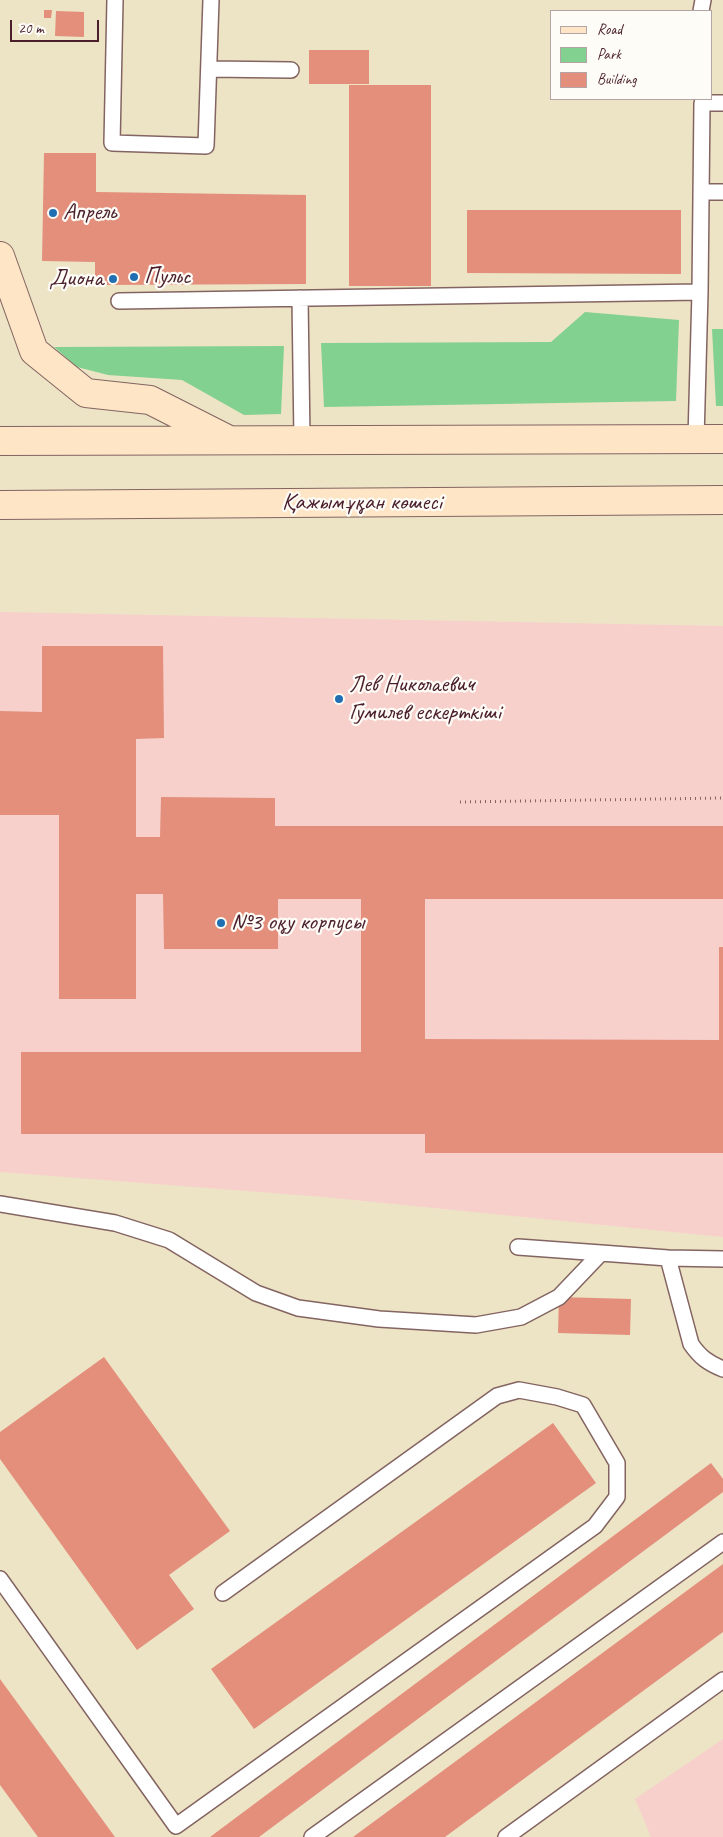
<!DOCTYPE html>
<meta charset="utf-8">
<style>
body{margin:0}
#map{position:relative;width:723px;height:1837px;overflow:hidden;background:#ede4c6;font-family:Caveat,sans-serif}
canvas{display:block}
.legend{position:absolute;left:550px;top:10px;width:162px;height:90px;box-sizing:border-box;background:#fdfcf7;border:1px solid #b5a4a5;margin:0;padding:6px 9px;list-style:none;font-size:15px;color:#4a1f2b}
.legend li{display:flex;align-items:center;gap:10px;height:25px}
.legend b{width:25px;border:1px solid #b5a4a5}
.scale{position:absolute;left:10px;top:20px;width:89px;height:22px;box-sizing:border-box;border:2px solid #4a1f2b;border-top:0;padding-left:6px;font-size:15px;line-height:18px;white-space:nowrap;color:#4a1f2b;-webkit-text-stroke:4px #fdfcf7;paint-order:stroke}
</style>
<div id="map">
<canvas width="723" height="1837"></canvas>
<ul class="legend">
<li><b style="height:6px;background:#fde5c5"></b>Road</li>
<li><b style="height:14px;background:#83d190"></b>Park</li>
<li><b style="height:14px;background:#e38f7b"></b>Building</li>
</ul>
<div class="scale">20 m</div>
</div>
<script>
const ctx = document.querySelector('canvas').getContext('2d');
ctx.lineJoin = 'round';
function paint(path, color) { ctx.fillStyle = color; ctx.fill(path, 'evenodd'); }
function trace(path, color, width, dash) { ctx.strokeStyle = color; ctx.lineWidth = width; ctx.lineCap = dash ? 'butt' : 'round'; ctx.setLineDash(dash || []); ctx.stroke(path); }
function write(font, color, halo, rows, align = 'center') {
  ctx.font = font + ' Caveat,sans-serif'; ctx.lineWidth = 4.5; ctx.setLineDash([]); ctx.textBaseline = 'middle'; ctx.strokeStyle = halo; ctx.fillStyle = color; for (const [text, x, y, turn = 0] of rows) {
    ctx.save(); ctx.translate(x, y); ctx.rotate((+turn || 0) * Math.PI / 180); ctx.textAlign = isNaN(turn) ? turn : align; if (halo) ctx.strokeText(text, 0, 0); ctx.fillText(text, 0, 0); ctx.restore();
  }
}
paint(new Path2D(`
 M 0,612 L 723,626 L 723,1237 L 324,1197 L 0,1172 Z
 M 723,1739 L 723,1837 L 651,1837 L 635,1799 Z`), '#f7d0cc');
paint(new Path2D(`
 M 585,312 L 679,320 L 676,401 L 324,407 L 321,343 L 551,342 Z
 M 712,329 L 723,329 L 723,406 L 716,406 Z
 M 284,346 L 281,414 L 244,415 L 182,380 L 108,375 L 77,367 L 54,347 Z`), '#83d190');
paint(new Path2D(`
 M 44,10 L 52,10 L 51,18 L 44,18 Z
 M 56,11 L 84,12 L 84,37 L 55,36 Z
 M 309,50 L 369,50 L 369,84 L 309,84 Z
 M 349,85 L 431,85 L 431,286 L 349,286 Z
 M 44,153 L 96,153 L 96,192 L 306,195 L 306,284 L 95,285 L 95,262 L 42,261 Z
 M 467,210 L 681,210 L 681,274 L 467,273 Z
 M 42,646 L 163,646 L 164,738 L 136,739 L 136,837 L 160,837 L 161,797 L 275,798 L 275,826 L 723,826 L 723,899 L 425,899 L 425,1039 L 719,1040 L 719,947 L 723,947 L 723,1153 L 425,1153 L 425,1134 L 21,1134 L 21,1052 L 361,1052 L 361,899 L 278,899 L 278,949 L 164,949 L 163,894 L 136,894 L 136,999 L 59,999 L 59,815 L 0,815 L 0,711 L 42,712 Z
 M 559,1297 L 631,1299 L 630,1335 L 558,1333 Z
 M 104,1357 L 230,1531 L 169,1575 L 194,1609 L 137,1650 L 0,1459 L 0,1432 Z
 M 553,1423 L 596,1483 L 254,1729 L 211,1669 Z
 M 711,1463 L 723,1479 L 723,1492 L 259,1837 L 210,1837 Z
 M 723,1564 L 723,1632 L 445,1837 L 353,1837 Z
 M 0,1679 L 115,1837 L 38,1837 L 0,1785 Z`), '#e38f7b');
const lane = new Path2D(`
 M 115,0 L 112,143 L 206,146 L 211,0
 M 701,11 L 703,0
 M 209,69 L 291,70
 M 702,192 L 723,192
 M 700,292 L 702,103 L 723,103
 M 300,298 L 302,440
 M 119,301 L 700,292 L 696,439
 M 0,1204 L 115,1223 L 169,1240 L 256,1293 L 298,1308 L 379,1319 L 476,1325 L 521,1317 L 559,1297 L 601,1253 L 668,1258 L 691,1344 C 700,1357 708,1363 723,1369
 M 518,1247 L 601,1253
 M 668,1258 L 723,1259
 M 0,1579 L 176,1826 L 595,1526 L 617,1497 L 617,1463 L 583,1405 L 557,1397 L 519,1390 L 497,1396 L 223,1593
 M 312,1837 L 723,1542
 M 506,1837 L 723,1680`);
const secondary = new Path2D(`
 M 0,256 L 34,351 L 86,393 L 150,400 L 225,438
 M 0,441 L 723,439
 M 0,505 L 723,500`);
trace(lane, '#836461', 18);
trace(secondary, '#836461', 30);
trace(new Path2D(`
 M 460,802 L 723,798`), '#836461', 3, [1, 4]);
trace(lane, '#fff', 15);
trace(secondary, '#fde5c5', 28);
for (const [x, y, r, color] of [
 [53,213,5,"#1f6fb2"],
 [134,277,5,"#1f6fb2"],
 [113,279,5,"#1f6fb2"],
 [339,699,5,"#1f6fb2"],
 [221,923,5,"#1f6fb2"]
]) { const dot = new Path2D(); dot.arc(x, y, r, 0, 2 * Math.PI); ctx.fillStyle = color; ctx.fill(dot); trace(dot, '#fdfcf7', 2); }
write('24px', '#4a1f2b', '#fdfcf7', [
 ["Апрель",63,213],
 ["Пульс",144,277],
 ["Диона",103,279,"right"],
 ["Лев Николаевич",349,685],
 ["Гумилев ескерткіші",349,713],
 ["№3 оқу корпусы",231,923]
], 'left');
write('24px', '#4a1f2b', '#fdfcf7', [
 ["Қажымұқан көшесі",362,503]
]);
</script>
